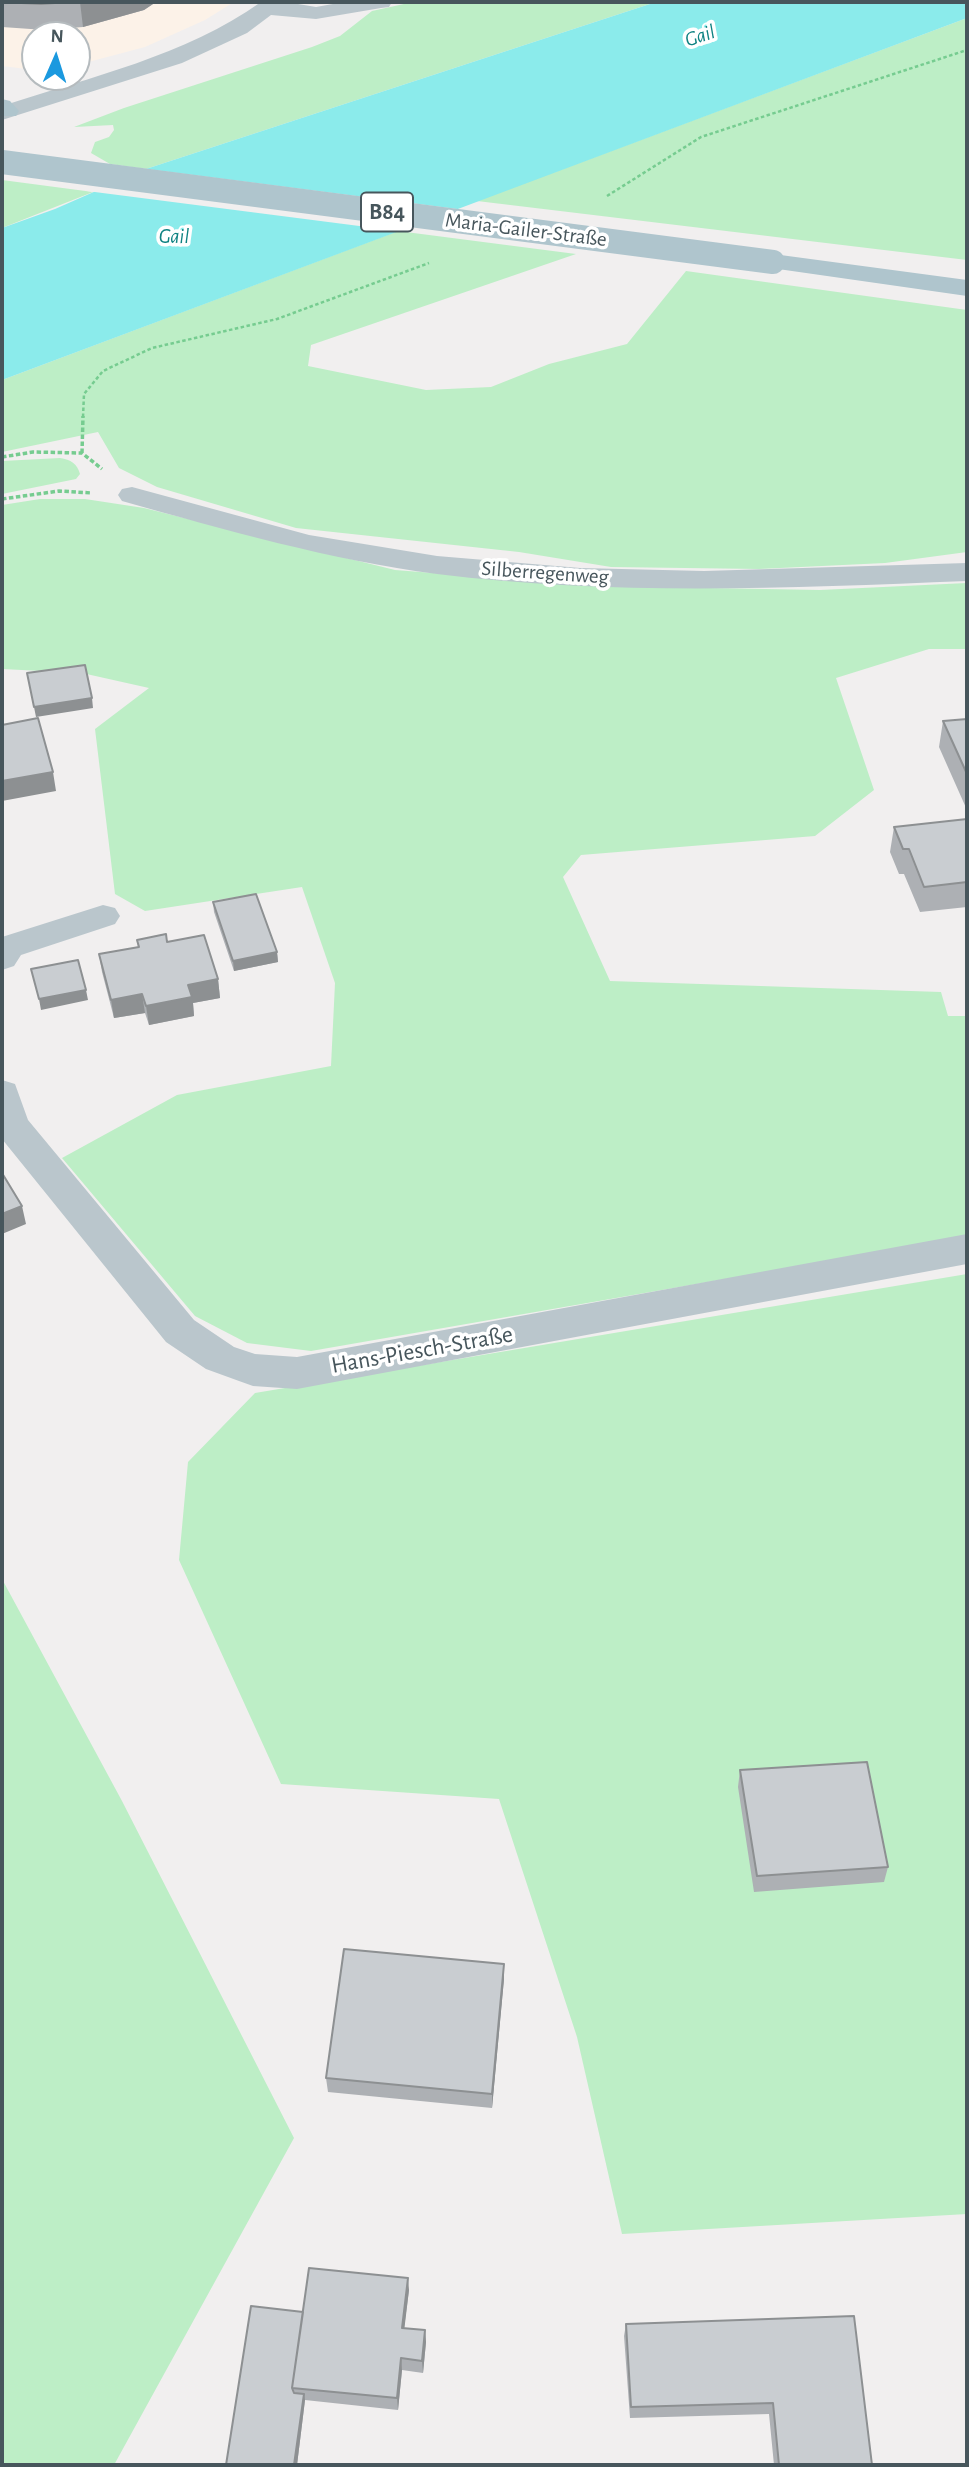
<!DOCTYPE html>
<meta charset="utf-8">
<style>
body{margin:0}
#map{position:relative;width:969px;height:2467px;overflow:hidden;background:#f1efef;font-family:"Alegreya Sans",sans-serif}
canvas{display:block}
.frame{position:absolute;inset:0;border:4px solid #47565c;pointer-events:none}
.north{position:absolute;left:21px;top:21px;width:70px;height:70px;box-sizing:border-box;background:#fff;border:2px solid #b5bbbe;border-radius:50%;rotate:3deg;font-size:19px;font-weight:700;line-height:28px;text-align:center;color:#47565c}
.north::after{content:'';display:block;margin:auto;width:24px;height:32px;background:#1b99df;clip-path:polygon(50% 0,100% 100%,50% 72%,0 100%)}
</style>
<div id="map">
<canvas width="969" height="2467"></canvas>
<div class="frame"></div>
<div class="north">N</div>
</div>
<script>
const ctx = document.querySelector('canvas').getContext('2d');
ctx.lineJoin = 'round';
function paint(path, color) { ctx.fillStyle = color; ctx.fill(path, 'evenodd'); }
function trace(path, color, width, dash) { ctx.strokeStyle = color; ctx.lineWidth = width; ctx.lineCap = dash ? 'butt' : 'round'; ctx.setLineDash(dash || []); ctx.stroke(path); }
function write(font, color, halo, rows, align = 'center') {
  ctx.font = font + ' "Alegreya Sans",sans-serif'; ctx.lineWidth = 7; ctx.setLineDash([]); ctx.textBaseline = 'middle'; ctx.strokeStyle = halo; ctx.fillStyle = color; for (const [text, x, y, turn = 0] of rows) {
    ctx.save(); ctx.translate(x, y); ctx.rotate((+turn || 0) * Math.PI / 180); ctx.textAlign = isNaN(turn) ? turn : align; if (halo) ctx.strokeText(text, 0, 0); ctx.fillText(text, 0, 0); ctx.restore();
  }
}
paint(new Path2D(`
 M 2,2 L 234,2 L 205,20 L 145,47 L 77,65 L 77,35 L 35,35 L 35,70 L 2,66 Z`), '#fcf2e8');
paint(new Path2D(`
 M 413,2 L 656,2 L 146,169 L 110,164 L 91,153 L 95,142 L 109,137 L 114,130 L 113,125 L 74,127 L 124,108 L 312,47 L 340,36 L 372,11 Z
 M 967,18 L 967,260 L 477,201 Z
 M 2,180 L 93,192 L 2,228 Z
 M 398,231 L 576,254 L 311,345 L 308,366 L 426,390 L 491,387 L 549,364 L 627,344 L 686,271 L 967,310 L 967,552 L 885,563 L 759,569 L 611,567 L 519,552 L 296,528 L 157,487 L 119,468 L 98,432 L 2,452 L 2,380 Z
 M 60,458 C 71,460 77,463 80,474 L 76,479 L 2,494 L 2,461 Z
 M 40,499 L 85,499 L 144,508 L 395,570 L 601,586 L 820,590 L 967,583 L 967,649 L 929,649 L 836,678 L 874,790 L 815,836 L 581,855 L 563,877 L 610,981 L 941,992 L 948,1016 L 967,1016 L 967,1237 L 311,1351 L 247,1343 L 195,1316 L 62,1158 L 177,1095 L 331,1066 L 335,983 L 302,887 L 145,911 L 115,894 L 95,729 L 149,688 L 82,673 L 2,669 L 2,505 Z
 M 967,1274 L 967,2214 L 622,2234 L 577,2037 L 499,1799 L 281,1784 L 179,1560 L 188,1462 L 255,1393 Z
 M 2,1579 L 122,1801 L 294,2138 L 114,2465 L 2,2465 Z`), '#bdeec6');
paint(new Path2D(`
 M 656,2 L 967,2 L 967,18 L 2,380 L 2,228 L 55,209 L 146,169 Z`), '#8bebeb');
paint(new Path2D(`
 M 139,168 L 465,210 L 406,232 L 87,191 Z`), '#f1efef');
trace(new Path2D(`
 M 607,196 L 701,137 L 967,50
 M 83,417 L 84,394 L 103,371 L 152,348 L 277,319 L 429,263`), '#76cc90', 2.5, [3.5, 2.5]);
trace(new Path2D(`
 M 82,453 L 83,416
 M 2,457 L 33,452 L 82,453 L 102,469
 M 2,499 L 59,491 L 92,493`), '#76cc90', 3.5, [4.5, 2.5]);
paint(new Path2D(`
 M 261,2 L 286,2 L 316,7 L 344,2 L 392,2 L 389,7 L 381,8 L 316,19 L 271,15 L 247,33 L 182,63 L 2,120 L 2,106 C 90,77 185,56 261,2 Z
 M 132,487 L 309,535 L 437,556 L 580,568 L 704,571 L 967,563 L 967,581 C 791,588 613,596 437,574 C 330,560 226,530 122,501 L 118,495 L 122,489 Z
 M 103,905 L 115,908 L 120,916 L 115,924 L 21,955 L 14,966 L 2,970 L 2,937 Z
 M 2,1080 L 15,1084 L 28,1120 L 194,1320 L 234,1347 L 255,1354 L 297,1357 L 967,1234 L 967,1264 L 297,1389 L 253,1386 L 239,1381 L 206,1369 L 166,1342 L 2,1139 Z`), '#bac6cc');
paint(new Path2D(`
 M 2,99 L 10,101 L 19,111 L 16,116 L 2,116 Z
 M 773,254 L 967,280 L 967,296 L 764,267 L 760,262 L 764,257 Z`), '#afc5cd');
trace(new Path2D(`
 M 2,162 L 773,262`), '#afc5cd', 24);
paint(new Path2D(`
 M 2,2 L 156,2 L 144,10 L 83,27 L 45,30 L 2,27 Z
 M 967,719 L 967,810 L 939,747 L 943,721 Z
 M 967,819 L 967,907 L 920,912 L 904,874 L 899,874 L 890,852 L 894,827 Z
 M 213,902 L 277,952 L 278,962 L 234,971 L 214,912 Z
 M 137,940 L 167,942 L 218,979 L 220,998 L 193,1003 L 194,1016 L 149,1025 L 145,1013 L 114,1018 L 102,972 L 99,954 L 138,947 Z
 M 740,1770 L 888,1867 L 884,1882 L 754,1892 L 738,1787 Z
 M 504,1979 L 492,2108 L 328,2092 L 326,2078 Z
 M 409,2290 L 404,2328 L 425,2330 L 426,2342 L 423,2373 L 402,2370 L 398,2410 L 305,2400 L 297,2465 L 226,2465 L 303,2312 Z
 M 854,2316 L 872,2465 L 774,2465 L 769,2414 L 630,2418 L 624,2336 L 626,2324 Z`), '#adb0b4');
paint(new Path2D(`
 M 80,2 L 156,2 L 144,10 L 83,27 Z
 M 92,698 L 93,708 L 36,717 L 34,707 Z
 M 53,772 L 56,791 L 2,801 L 2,781 Z
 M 277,952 L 278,962 L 234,971 L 233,961 Z
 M 218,979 L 220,998 L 193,1003 L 194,1016 L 149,1025 L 146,1006 L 188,985 Z
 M 86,990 L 88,1000 L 41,1010 L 39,999 Z
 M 142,994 L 145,1013 L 114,1018 L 111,1000 Z
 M 22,1206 L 26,1224 L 2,1234 L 2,1214 Z
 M 504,1964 L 504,1979 L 492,2108 L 492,2094 Z
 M 408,2278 L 409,2290 L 403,2340 L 402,2328 Z
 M 425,2330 L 426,2342 L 423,2373 L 422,2361 Z
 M 401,2358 L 402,2370 L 398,2410 L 397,2398 Z
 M 304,2394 L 305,2400 L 297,2465 L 294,2465 Z`), '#8d9092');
const building = new Path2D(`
 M 2,2 L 69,2 L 41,4 Z
 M 85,665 L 92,698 L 34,707 L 27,673 Z
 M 38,718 L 53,772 L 2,781 L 2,725 Z
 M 967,719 L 967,774 L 943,721 Z
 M 967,819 L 967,882 L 924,887 L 909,849 L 903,849 L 894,827 Z
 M 256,894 L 277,952 L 233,961 L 213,902 Z
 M 166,934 L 167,942 L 204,935 L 218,979 L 188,985 L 192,997 L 146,1006 L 142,994 L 111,1000 L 99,954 L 139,947 L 137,940 Z
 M 78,960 L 86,990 L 39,999 L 31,969 Z
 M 2,1173 L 22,1206 L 2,1214 Z
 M 867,1762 L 888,1867 L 757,1876 L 740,1770 Z
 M 344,1949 L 504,1964 L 492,2094 L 326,2078 Z
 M 309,2268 L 408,2278 L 402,2328 L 425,2330 L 422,2361 L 401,2358 L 397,2398 L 292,2388 Z
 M 251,2306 L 303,2312 L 292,2388 L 294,2393 L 304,2394 L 294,2465 L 226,2465 Z
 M 854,2316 L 872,2465 L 779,2465 L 773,2403 L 631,2407 L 626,2324 Z`);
paint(building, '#c9cdd1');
trace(building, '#8d9092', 2);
write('italic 21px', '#0f8282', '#fff', [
 ["Gail",700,36,-18],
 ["Gail",174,237]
]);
write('21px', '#47565c', '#fff', [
 ["Maria-Gailer-Straße",526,230,7],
 ["Silberregenweg",545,573,4]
]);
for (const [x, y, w] of [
 [387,212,52]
]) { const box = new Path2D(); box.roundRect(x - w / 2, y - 19.5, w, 39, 5); ctx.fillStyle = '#fff'; ctx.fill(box); trace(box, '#47565c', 2); }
write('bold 23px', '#47565c', null, [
 ["B84",387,212]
]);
write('24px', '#47565c', '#fff', [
 ["Hans-Piesch-Straße",422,1350,-10]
]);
</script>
